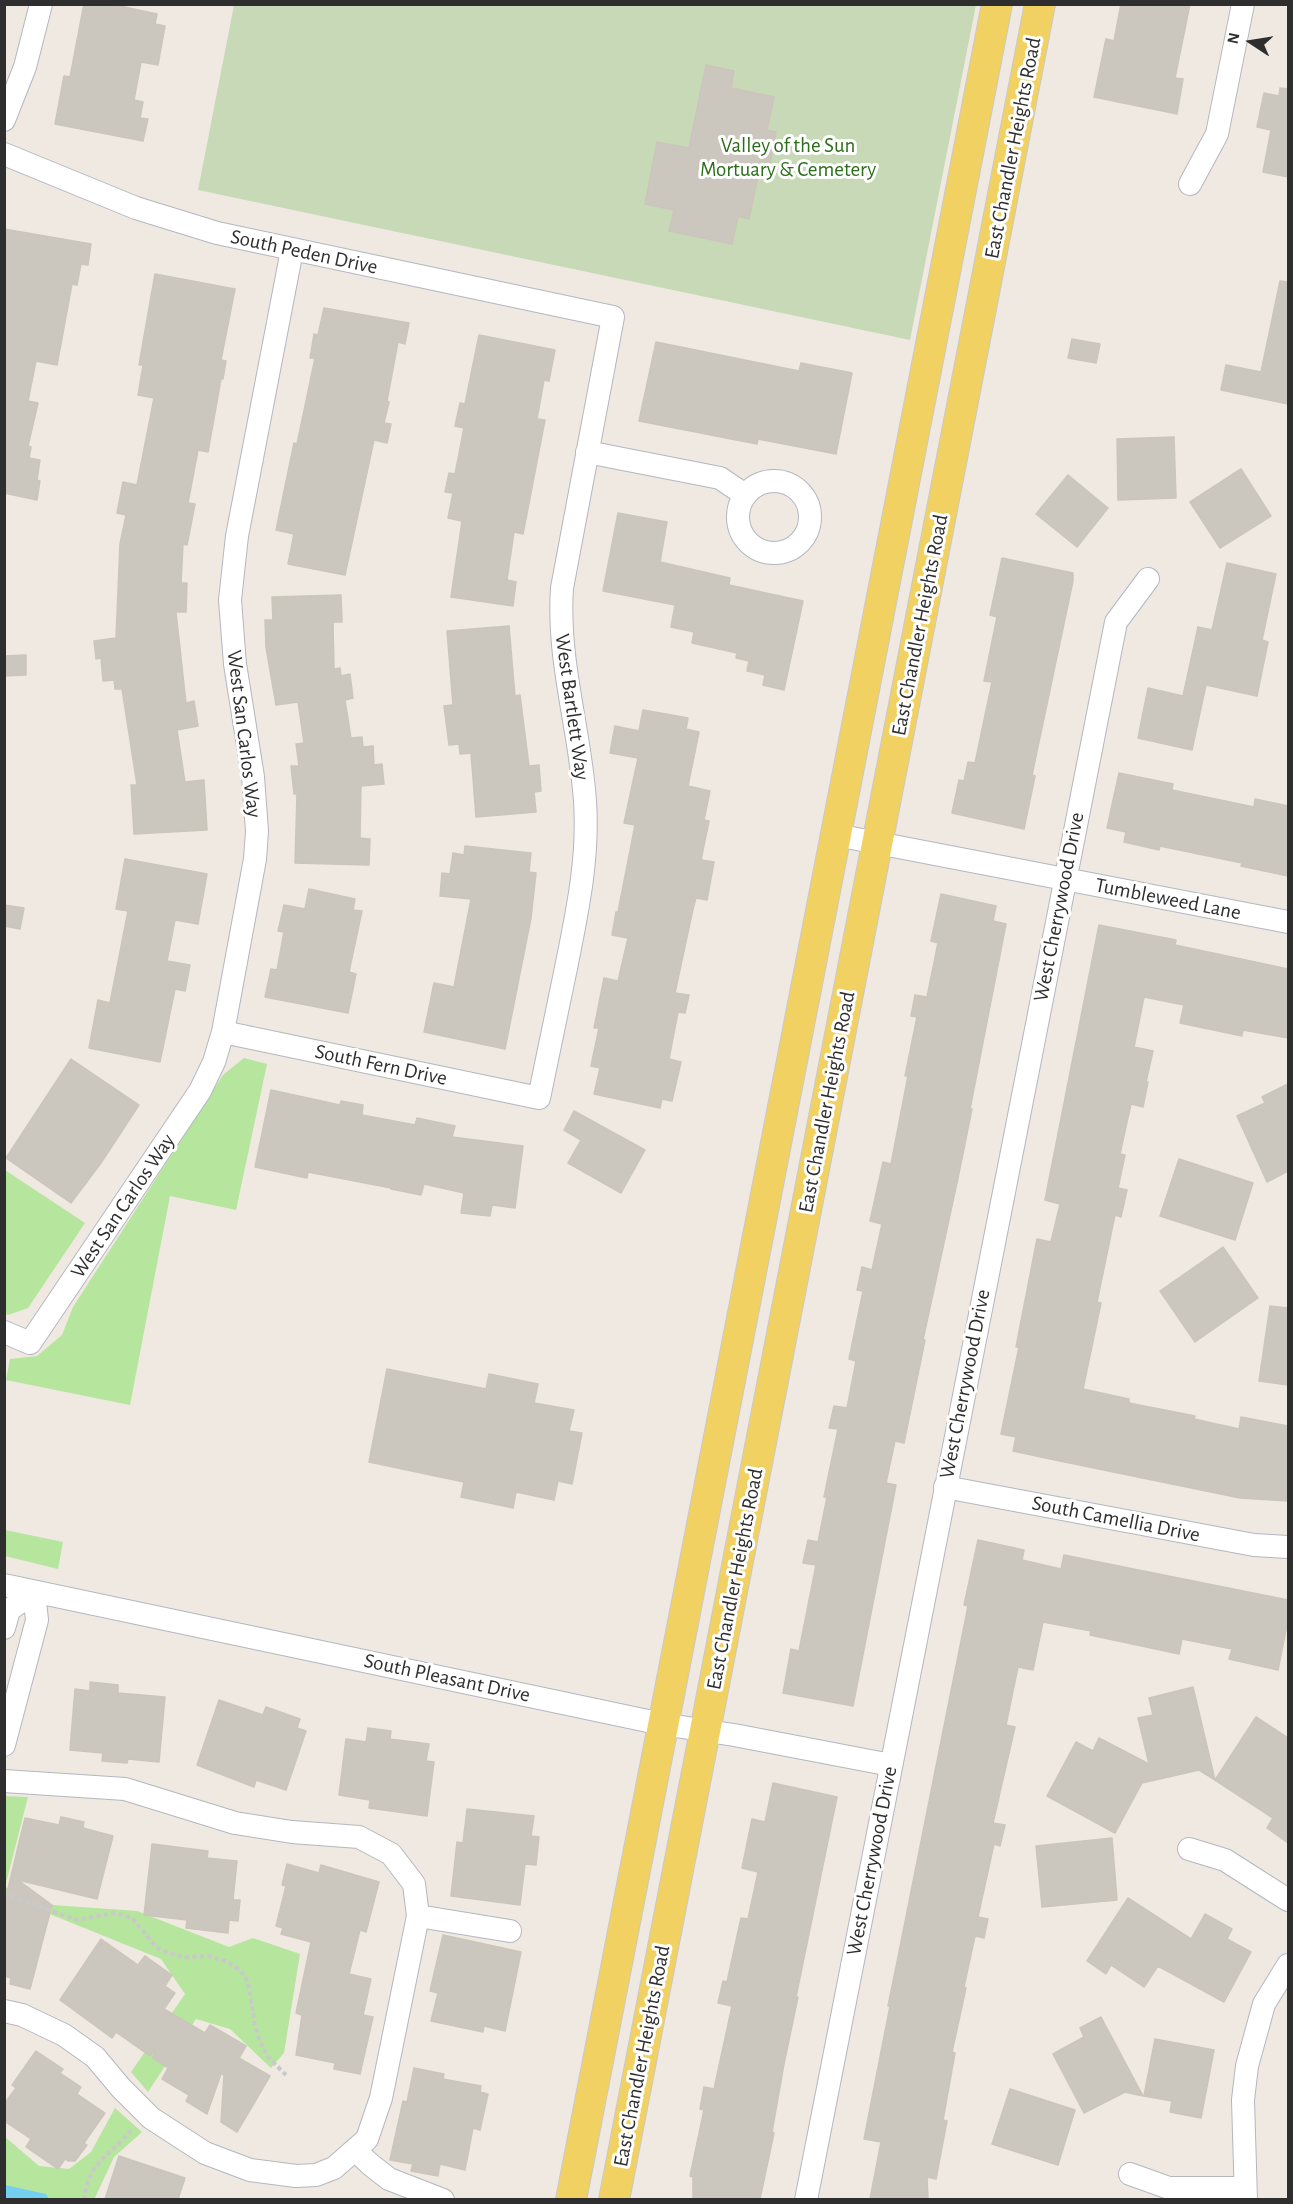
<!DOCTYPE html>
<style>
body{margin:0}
#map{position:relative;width:1293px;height:2204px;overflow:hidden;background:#efe9e1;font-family:"Alegreya Sans",sans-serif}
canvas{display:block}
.frame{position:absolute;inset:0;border:6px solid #2e2e2e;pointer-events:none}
.north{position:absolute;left:1221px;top:12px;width:60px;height:60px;-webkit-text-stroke:4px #fff;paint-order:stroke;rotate:282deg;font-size:16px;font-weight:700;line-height:24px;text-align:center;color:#2e2e2e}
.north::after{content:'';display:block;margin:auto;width:21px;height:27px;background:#2e2e2e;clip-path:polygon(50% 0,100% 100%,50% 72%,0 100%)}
</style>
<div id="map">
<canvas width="1293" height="2204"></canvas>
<div class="frame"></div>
<div class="north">N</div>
</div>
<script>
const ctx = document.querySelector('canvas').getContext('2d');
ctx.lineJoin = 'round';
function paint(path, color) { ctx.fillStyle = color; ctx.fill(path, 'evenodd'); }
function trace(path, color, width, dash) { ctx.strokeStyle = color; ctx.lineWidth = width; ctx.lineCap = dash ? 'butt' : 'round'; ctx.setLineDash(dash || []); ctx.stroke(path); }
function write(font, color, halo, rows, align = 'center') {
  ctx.font = font + ' "Alegreya Sans",sans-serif'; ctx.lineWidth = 6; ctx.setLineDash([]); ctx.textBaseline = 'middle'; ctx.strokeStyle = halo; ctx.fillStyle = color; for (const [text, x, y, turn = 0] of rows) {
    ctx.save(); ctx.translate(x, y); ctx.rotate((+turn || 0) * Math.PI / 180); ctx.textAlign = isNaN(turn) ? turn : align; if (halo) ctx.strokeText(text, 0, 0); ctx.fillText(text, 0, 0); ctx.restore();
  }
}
paint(new Path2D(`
 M 244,1058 L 267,1064 L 236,1210 L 170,1196 L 130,1405 L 6,1380 L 10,1359 L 37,1356 L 62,1335 L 73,1307 L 223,1075 Z
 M 5,1170 L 85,1223 L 28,1308 L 8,1315 L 4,1313 Z
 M 5,1530 L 63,1542 L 58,1569 L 5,1556 Z
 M 4,1796 L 28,1797 L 5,1887 L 53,1905 L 137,1911 L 229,1947 L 253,1938 L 300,1954 L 284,2053 L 271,2068 L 230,2029 L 196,2019 L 148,2092 L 131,2072 L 185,1994 L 161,1959 L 5,1896 Z
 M 115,2108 L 142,2132 L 114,2157 L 94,2200 L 5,2199 L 4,2136 L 39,2166 L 69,2169 L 91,2152 Z`), '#b6e59e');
paint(new Path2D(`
 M 234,5 L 976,5 L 910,340 L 198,190 Z`), '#c8d9b8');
paint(new Path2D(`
 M 5,2185 L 46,2194 L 49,2199 L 5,2199 Z`), '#75cff0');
const building = new Path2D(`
 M 84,4 L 111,4 L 157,14 L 155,24 L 165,26 L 158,65 L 141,62 L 134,100 L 143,102 L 140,118 L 148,119 L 143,141 L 55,124 L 64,76 L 70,77 Z
 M 1121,4 L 1190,4 L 1175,78 L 1183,79 L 1177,114 L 1094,97 L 1106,39 L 1114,41 Z
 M 706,65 L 734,71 L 731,88 L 774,97 L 767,130 L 776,132 L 770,163 L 761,161 L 749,219 L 738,216 L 732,244 L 669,231 L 674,210 L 645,204 L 657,142 L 689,148 Z
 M 1280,88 L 1288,89 L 1288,177 L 1263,172 L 1271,130 L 1257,127 L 1264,93 L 1279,96 Z
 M 4,229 L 91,244 L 88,265 L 81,264 L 77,285 L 72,284 L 57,365 L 36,361 L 28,401 L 38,403 L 28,446 L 31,447 L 29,458 L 40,460 L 37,480 L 40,481 L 37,500 L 4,493 Z
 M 155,274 L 235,289 L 221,360 L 226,361 L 223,379 L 221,379 L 208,452 L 198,450 L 188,503 L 195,504 L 187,545 L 183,544 L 181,583 L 187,583 L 186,612 L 176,612 L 186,703 L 194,701 L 198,726 L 177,730 L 185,782 L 204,780 L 207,830 L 134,834 L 131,785 L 137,785 L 122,689 L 115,689 L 114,680 L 103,681 L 101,658 L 96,659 L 94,641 L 116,638 L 120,544 L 126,515 L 117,513 L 123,482 L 137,485 L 154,398 L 138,395 L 143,365 L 139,365 Z
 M 1280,281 L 1288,282 L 1288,404 L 1221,390 L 1226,365 L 1261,372 Z
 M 324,308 L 409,323 L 405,344 L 398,342 L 387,401 L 389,402 L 384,423 L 391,424 L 387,443 L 374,440 L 345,575 L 288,564 L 294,534 L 276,530 L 294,443 L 297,444 L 315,358 L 310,358 L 314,334 L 318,335 Z
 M 479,335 L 555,350 L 549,381 L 544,380 L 537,419 L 545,420 L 523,534 L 514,532 L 507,580 L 516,582 L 513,606 L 451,597 L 462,521 L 448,518 L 453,493 L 445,492 L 449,473 L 455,474 L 464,428 L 455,426 L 460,403 L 465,404 Z
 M 1072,339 L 1100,344 L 1096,363 L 1068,358 Z
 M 656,342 L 799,371 L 801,363 L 852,373 L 836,454 L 758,439 L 757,444 L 639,421 Z
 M 1174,437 L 1176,498 L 1118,500 L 1117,439 Z
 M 1241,469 L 1271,516 L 1220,548 L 1190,502 Z
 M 1068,475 L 1108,508 L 1077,547 L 1036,514 Z
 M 618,513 L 667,522 L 660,562 L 730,578 L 729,585 L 803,601 L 784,690 L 763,685 L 765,675 L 747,671 L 749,661 L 736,658 L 737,653 L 692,643 L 694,632 L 671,627 L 675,605 L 603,591 Z
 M 1002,558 L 1073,573 L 1073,581 L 1032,775 L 1035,776 L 1024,829 L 952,813 L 959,780 L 964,781 L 968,762 L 975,763 L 992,682 L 984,681 L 997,617 L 990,615 Z
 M 1227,563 L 1276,574 L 1262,640 L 1268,642 L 1257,696 L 1206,685 L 1192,750 L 1138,738 L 1148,688 L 1183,696 L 1198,627 L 1212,630 Z
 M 341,595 L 342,622 L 333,622 L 334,669 L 340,668 L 341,676 L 350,674 L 353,698 L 345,700 L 351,738 L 362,737 L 363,747 L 373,746 L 374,765 L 382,764 L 384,784 L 361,786 L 360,838 L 370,839 L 369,865 L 295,863 L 297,794 L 294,794 L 291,766 L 299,766 L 296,744 L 304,743 L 298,702 L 276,705 L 266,647 L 265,620 L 273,620 L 272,597 Z
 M 509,626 L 515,696 L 520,695 L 529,766 L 539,765 L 541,791 L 534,792 L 536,812 L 476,817 L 471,753 L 460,754 L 459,744 L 449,745 L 444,706 L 453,705 L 447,631 Z
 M 26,655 L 26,675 L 4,676 L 4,656 Z
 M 643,710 L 688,718 L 686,729 L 699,732 L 688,786 L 710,791 L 704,820 L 709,821 L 701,860 L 714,862 L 707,900 L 696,898 L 693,909 L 675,993 L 689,995 L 685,1013 L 678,1012 L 669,1059 L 681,1062 L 672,1101 L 662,1099 L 660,1108 L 594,1094 L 600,1068 L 591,1066 L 599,1028 L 594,1028 L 604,978 L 618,981 L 628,938 L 612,935 L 616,912 L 618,912 L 635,825 L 624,823 L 638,758 L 610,753 L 615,726 L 639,731 Z
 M 1119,773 L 1173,784 L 1172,790 L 1254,807 L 1255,799 L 1288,806 L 1288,876 L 1241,866 L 1242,863 L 1160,846 L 1159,850 L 1124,842 L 1126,832 L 1107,828 Z
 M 465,846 L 531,853 L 529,872 L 536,873 L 531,918 L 505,1049 L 424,1032 L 434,983 L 454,987 L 471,899 L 440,896 L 442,873 L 450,874 L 453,853 L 464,855 Z
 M 125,859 L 207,874 L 198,924 L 175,920 L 167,961 L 190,965 L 185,991 L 175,989 L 160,1062 L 89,1048 L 98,1000 L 110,1003 L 128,911 L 116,909 Z
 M 309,889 L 355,899 L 353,910 L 362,911 L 349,972 L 356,974 L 348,1013 L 265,997 L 271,969 L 277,970 L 284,932 L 278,931 L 284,905 L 305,909 Z
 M 941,894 L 996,906 L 993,921 L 1006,924 L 970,1109 L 972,1109 L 958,1178 L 923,1340 L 925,1340 L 904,1443 L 895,1441 L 886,1483 L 896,1485 L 853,1706 L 783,1693 L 791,1649 L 799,1651 L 816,1565 L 803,1563 L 808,1540 L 818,1542 L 827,1497 L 824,1497 L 838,1429 L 829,1428 L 834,1406 L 847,1408 L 856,1361 L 849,1359 L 863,1291 L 857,1290 L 862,1267 L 872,1270 L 882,1224 L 870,1221 L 883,1162 L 891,1164 L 908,1076 L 905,1076 L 917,1017 L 911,1016 L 915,995 L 927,997 L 938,943 L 931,941 Z
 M 4,905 L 24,908 L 20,929 L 4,926 Z
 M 1099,925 L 1176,940 L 1175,945 L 1288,969 L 1288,1038 L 1243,1030 L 1242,1036 L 1180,1023 L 1184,1005 L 1144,997 L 1134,1047 L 1153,1051 L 1146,1082 L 1148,1082 L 1143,1107 L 1131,1104 L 1120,1154 L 1125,1155 L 1118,1188 L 1127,1190 L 1121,1217 L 1115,1215 L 1097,1302 L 1101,1303 L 1083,1389 L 1129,1399 L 1129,1403 L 1195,1416 L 1194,1419 L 1239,1429 L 1241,1417 L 1288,1426 L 1288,1501 L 1240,1498 L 1055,1460 L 1013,1451 L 1016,1437 L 1001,1434 L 1019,1347 L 1016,1347 L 1037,1239 L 1051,1242 L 1060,1204 L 1045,1200 Z
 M 71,1059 L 139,1105 L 101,1163 L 71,1203 L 6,1158 Z
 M 1288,1084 L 1288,1171 L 1267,1182 L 1237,1116 L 1265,1103 L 1262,1097 Z
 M 271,1090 L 340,1105 L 341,1101 L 363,1105 L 362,1115 L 415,1125 L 417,1118 L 455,1126 L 452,1137 L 523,1146 L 515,1208 L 492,1205 L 490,1216 L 461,1213 L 464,1193 L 424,1184 L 421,1195 L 391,1189 L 391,1188 L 308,1172 L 307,1178 L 255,1167 Z
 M 574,1111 L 645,1150 L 621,1193 L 568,1163 L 581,1140 L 564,1130 Z
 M 1179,1159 L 1253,1183 L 1235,1240 L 1160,1216 Z
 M 1223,1247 L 1258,1298 L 1195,1342 L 1160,1291 Z
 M 1270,1306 L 1288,1308 L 1288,1385 L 1259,1381 Z
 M 387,1369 L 486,1389 L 489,1374 L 538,1384 L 534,1403 L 574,1410 L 569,1431 L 582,1433 L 572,1484 L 558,1481 L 554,1500 L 516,1492 L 513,1508 L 461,1497 L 464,1482 L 369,1462 Z
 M 978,1540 L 1024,1550 L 1022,1560 L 1061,1569 L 1064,1555 L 1288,1600 L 1288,1620 L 1278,1670 L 1229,1659 L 1232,1649 L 1182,1639 L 1179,1654 L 1090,1635 L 1091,1631 L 1043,1622 L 1033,1670 L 1018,1667 L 1006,1725 L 1015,1727 L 993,1823 L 1005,1825 L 1000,1846 L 994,1844 L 978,1917 L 988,1919 L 984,1938 L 975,1936 L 964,1987 L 966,1988 L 952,2052 L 955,2053 L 943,2120 L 947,2121 L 936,2179 L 927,2177 L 928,2199 L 870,2199 L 881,2142 L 864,2139 L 890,2006 L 888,2006 L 897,1962 L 968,1606 L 964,1605 Z
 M 90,1682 L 118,1685 L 118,1693 L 165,1697 L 159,1762 L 128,1759 L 127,1763 L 102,1761 L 103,1753 L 70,1750 L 75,1689 L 90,1691 Z
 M 1193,1687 L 1215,1780 L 1199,1770 L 1142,1783 L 1115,1833 L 1047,1796 L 1076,1742 L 1093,1751 L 1099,1738 L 1149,1764 L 1138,1718 L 1153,1715 L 1149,1698 Z
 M 219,1700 L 263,1715 L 266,1707 L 300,1719 L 297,1728 L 306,1731 L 286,1790 L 256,1780 L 254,1787 L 197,1765 Z
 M 1256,1717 L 1288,1738 L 1288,1843 L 1267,1828 L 1273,1818 L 1215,1780 Z
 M 368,1728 L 391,1731 L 390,1739 L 429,1744 L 426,1761 L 434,1762 L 427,1816 L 369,1808 L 370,1800 L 339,1795 L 346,1739 L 366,1742 Z
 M 773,1783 L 837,1797 L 796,1997 L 798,1997 L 784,2064 L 772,2132 L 774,2133 L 760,2199 L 693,2199 L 693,2177 L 690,2176 L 704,2110 L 700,2109 L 704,2087 L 714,2089 L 732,2006 L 718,2003 L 723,1981 L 727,1982 L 741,1918 L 748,1919 L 758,1872 L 742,1868 L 752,1819 L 765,1822 Z
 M 467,1809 L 534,1816 L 531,1836 L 539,1837 L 536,1865 L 525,1864 L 520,1905 L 451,1896 L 457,1842 L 463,1843 Z
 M 61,1817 L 84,1822 L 83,1828 L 113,1836 L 97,1899 L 18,1880 L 52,1905 L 30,1989 L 10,1984 L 11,1978 L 4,1976 L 4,1905 L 25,1818 L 59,1825 Z
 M 1112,1838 L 1117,1900 L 1042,1907 L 1036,1846 Z
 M 152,1844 L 208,1851 L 207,1858 L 237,1861 L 233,1900 L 240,1900 L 238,1921 L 229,1920 L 228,1933 L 186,1928 L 187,1920 L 144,1915 Z
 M 287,1864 L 319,1873 L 321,1865 L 379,1882 L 366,1932 L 360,1930 L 349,1974 L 371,1979 L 363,2015 L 373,2017 L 360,2074 L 334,2069 L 335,2063 L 296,2055 L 302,2015 L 296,2013 L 311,1942 L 281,1934 L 283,1928 L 276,1926 L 286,1886 L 282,1885 Z
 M 1128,1898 L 1191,1939 L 1205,1914 L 1232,1929 L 1227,1939 L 1251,1952 L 1224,2002 L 1158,1966 L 1144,1987 L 1111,1965 L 1106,1974 L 1087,1961 Z
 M 443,1935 L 521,1952 L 505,2031 L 484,2026 L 483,2032 L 431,2021 L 438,1993 L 430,1991 Z
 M 101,1939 L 138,1965 L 145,1956 L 172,1975 L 165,1986 L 175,1993 L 164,2009 L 205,2033 L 210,2025 L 246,2046 L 239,2058 L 270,2076 L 237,2132 L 221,2122 L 224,2075 L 221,2074 L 207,2114 L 186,2101 L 189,2095 L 162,2079 L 168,2068 L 153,2058 L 156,2047 L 150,2056 L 116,2032 L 112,2038 L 60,2000 Z
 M 1101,2017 L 1143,2096 L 1125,2092 L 1084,2113 L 1053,2054 L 1084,2037 L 1080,2028 Z
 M 1155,2039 L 1214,2050 L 1201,2118 L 1170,2112 L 1172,2101 L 1144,2096 Z
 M 36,2051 L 63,2069 L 60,2073 L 81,2087 L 77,2094 L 105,2113 L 84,2143 L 87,2145 L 75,2161 L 68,2161 L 65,2159 L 58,2169 L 26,2147 L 31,2139 L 4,2121 L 4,2104 L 16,2088 L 12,2085 Z
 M 414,2068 L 444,2074 L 443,2079 L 481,2086 L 480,2092 L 488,2094 L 480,2130 L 473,2128 L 465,2170 L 440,2164 L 438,2176 L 411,2171 L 413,2164 L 390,2160 L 403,2101 L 407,2102 Z
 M 1010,2089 L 1075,2110 L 1058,2165 L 992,2144 Z
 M 119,2156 L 185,2178 L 178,2199 L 105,2199 Z`);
paint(building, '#cbc7bf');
trace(building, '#cbc5ba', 1.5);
const minor = new Path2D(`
 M 4,120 L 25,67 L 41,4
 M 4,154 L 136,208 L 217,233 L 613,317 L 562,588 C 557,661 580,729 585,801 C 589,858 577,913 566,968 C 557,1011 548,1055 539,1098 L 223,1032
 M 1190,184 L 1217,134 L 1243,4
 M 587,452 L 720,478 L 745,495
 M738 517a36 36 0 1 1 72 0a36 36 0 1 1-72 0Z
 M 836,835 L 1288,922
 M 4,1332 L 30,1343 L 200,1091 L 214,1062 L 223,1032 L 255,859 L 257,831 L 253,777 L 235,664 L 230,600 L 237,536 L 292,250
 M 945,1487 L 1254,1545 L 1288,1547
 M 4,1585 L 662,1724 L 734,1735 L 891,1765
 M 4,1628 L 9,1610 L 34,1592
 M 4,1745 L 37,1620 L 34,1592
 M 4,1781 L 125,1789 L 235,1823 L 292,1832 L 359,1837 L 391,1854 L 414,1884 L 418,1916 L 381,2098 L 367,2139 L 334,2168 L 316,2175 L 296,2176 L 250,2170 L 205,2153 L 151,2118 L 121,2088 L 95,2057 L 64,2035 L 22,2015 L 4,2011
 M 1189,1849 L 1225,1860 L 1288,1900
 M 418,1916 L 510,1931
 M 355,2150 L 371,2165 L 389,2179 L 443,2200
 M 1130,2174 L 1169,2188 L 1245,2188
 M 806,2200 L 1116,622 L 1148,579
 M 1246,2200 L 1243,2100 L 1247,2066 L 1264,2004 L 1288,1965`);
const major = new Path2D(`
 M 571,2200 L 997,4
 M 614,2200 L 1040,4`);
trace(minor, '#b4b7c1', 24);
trace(major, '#c9c9c9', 32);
trace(new Path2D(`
 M 4,1893 L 77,1920 L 115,1913 L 132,1918 L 156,1947 L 168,1953 L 185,1957 L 209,1956 L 225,1961 L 240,1970 L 248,1982 L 255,2026 L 260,2041 L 268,2057 L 286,2075
 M 84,2200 C 90,2157 109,2159 132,2129`), '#c9c9c9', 4, [4.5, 3]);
trace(minor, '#fff', 22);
trace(major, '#f2d163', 30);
write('21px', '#2c6e1b', '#fff', [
 ["Valley of the Sun",788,146],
 ["Mortuary & Cemetery",788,170]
]);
write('21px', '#2e2e2e', '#fff', [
 ["East Chandler Heights Road",1013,148,-79],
 ["South Peden Drive",304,252,12],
 ["East Chandler Heights Road",920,625,-79],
 ["West Bartlett Way",572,707,82],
 ["West San Carlos Way",244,734,83],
 ["Tumbleweed Lane",1168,899,11],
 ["West Cherrywood Drive",1059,907,-79],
 ["South Fern Drive",381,1065,12],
 ["East Chandler Heights Road",827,1102,-79],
 ["West San Carlos Way",123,1206,-56],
 ["West Cherrywood Drive",965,1384,-79],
 ["South Camellia Drive",1116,1519,11],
 ["East Chandler Heights Road",735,1579,-79],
 ["South Pleasant Drive",447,1678,12],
 ["West Cherrywood Drive",872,1861,-79],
 ["East Chandler Heights Road",642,2056,-79]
]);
</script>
